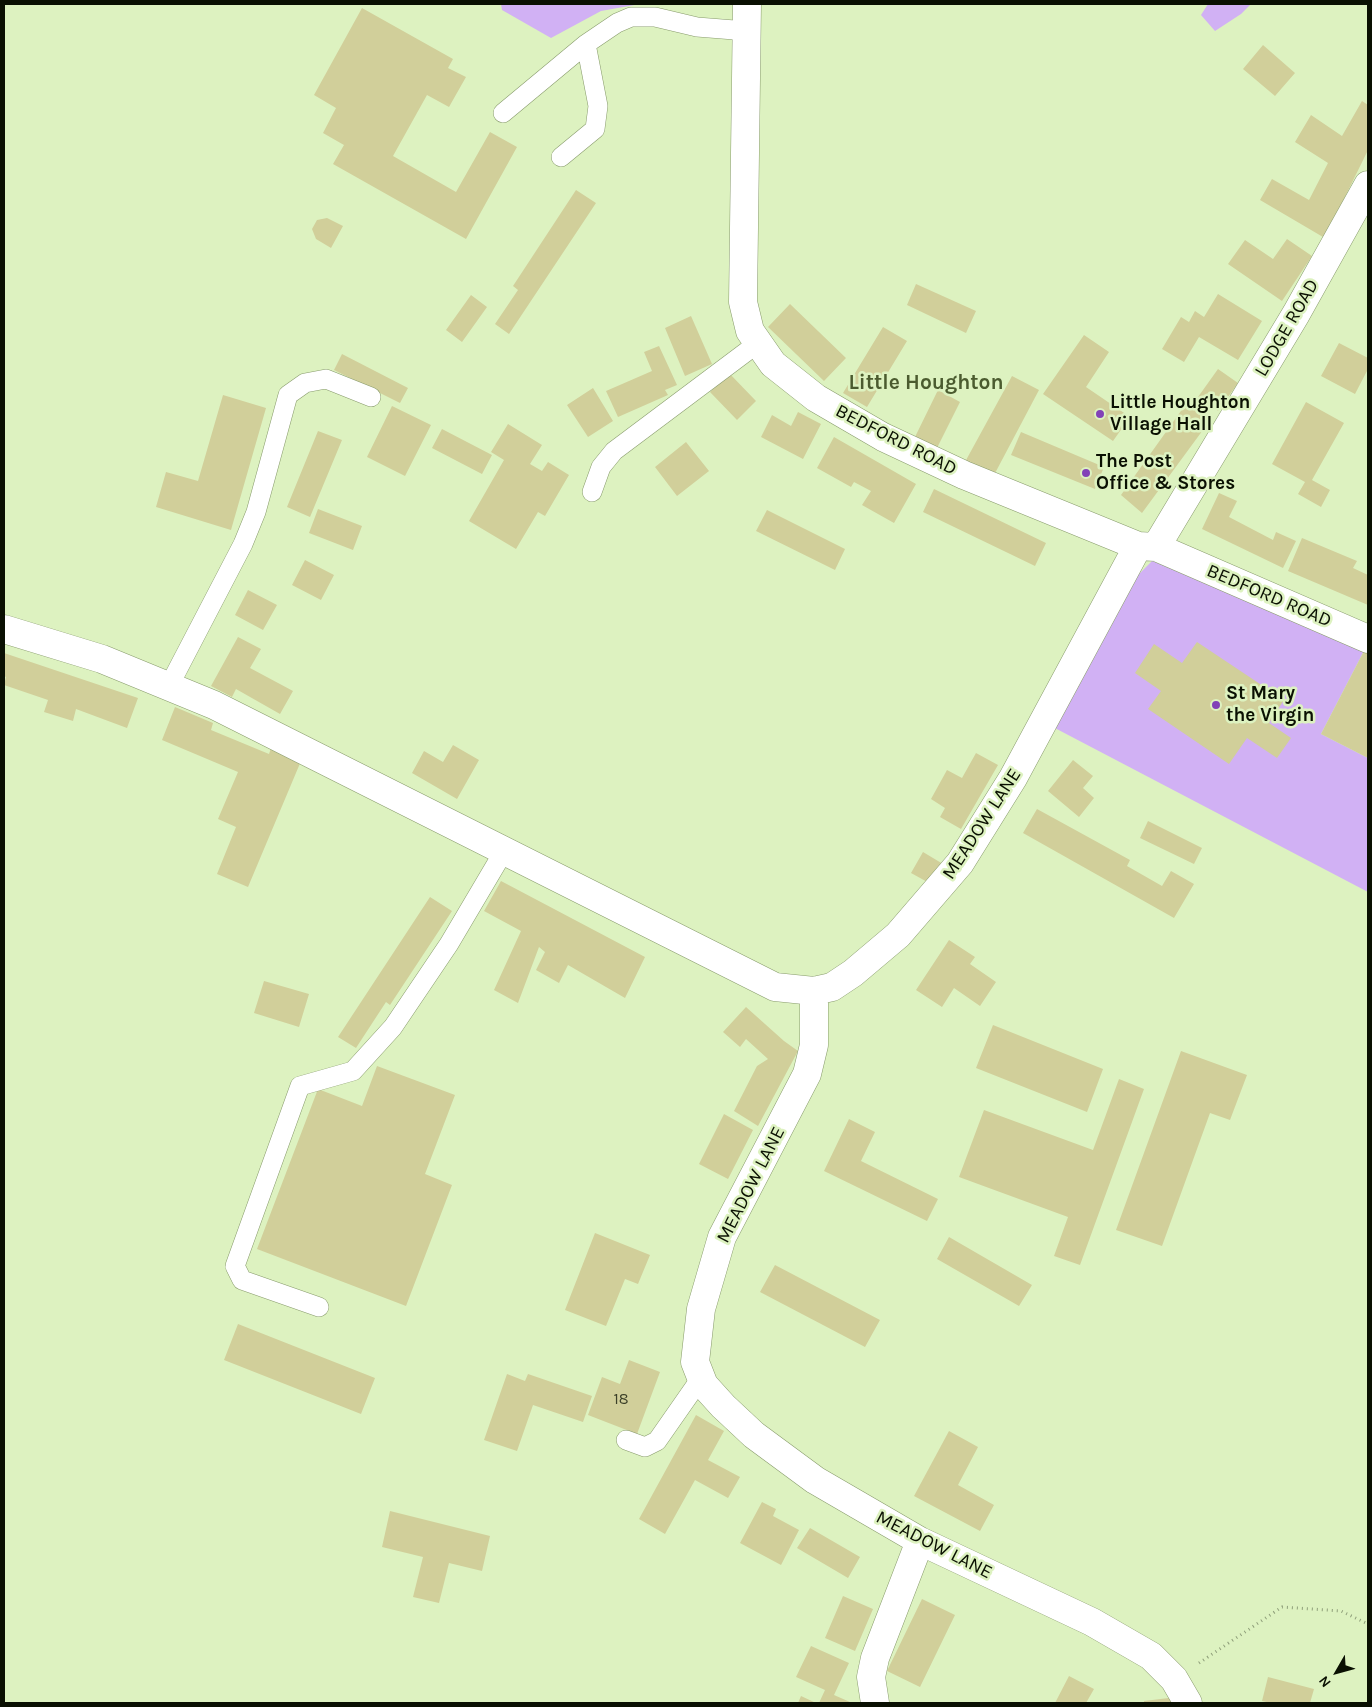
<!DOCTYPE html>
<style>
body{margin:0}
#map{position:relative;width:1372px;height:1707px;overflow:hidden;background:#ddf2c0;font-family:Karla,sans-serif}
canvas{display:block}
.frame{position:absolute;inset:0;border:5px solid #0a1002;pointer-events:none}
.north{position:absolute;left:1312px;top:1647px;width:50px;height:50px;-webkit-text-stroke:4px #ddf2c0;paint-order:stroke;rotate:232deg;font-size:14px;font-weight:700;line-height:20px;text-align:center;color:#0a1002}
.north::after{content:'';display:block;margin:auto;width:18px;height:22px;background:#0a1002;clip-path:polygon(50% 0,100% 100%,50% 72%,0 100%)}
</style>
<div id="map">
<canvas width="1372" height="1707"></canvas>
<div class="frame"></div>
<div class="north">N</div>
</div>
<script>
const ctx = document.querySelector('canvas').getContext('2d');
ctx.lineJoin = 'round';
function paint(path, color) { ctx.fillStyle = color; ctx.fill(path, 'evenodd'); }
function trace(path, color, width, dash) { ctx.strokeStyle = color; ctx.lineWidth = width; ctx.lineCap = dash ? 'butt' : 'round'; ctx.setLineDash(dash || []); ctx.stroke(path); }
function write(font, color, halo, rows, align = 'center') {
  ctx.font = font + ' Karla,sans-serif'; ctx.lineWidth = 5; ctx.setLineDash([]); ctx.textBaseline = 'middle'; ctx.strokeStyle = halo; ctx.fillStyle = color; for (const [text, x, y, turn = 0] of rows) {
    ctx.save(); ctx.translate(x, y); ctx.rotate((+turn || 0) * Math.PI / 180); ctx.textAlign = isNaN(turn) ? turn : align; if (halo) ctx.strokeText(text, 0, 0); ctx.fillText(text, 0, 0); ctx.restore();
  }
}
paint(new Path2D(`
 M 501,4 L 640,4 L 601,11 L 551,38 L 502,10 Z
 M 1208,4 L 1251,4 L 1241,14 L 1215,31 L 1201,15 Z
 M 1152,561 L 1180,567 L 1365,649 L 1321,734 L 1368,758 L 1368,892 L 1051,726 L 1138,575 Z`), '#d1b1f4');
paint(new Path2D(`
 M 362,8 L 453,59 L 448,68 L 466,77 L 449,107 L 427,95 L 393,156 L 456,192 L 490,132 L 517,147 L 466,239 L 333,164 L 344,145 L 323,133 L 336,108 L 314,95 Z
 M 1263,45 L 1295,73 L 1275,96 L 1243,69 Z
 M 1362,101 L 1368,105 L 1368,150 L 1341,205 L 1323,237 L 1260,200 L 1272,179 L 1309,200 L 1328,163 L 1295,142 L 1311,115 L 1342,136 Z
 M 576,190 L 596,203 L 509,334 L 495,324 L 518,290 L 513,286 Z
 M 327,218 L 343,226 L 331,248 L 316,239 L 312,229 L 317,220 Z
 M 1287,239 L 1312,256 L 1282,301 L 1228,264 L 1245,240 L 1273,259 Z
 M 916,284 L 976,311 L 966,333 L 907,305 Z
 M 1218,294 L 1262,321 L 1238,360 L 1199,337 L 1184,362 L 1162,349 L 1181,317 L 1189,322 L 1195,311 L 1204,317 Z
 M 471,295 L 487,307 L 462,342 L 446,330 Z
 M 790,304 L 846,358 L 824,381 L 768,327 Z
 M 691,316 L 712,364 L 685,376 L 665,328 Z
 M 883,327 L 907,341 L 867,407 L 843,393 Z
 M 1084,335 L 1109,352 L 1086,387 L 1130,417 L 1113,441 L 1043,394 Z
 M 1339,343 L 1368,358 L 1368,369 L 1355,394 L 1321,376 Z
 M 659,346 L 677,385 L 665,390 L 668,395 L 618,417 L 606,391 L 652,371 L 644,352 Z
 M 342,354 L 408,388 L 400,403 L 334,370 Z
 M 1218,369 L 1238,383 L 1218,411 L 1198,397 Z
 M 729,373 L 756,401 L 737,420 L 710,392 Z
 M 1012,376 L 1039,390 L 993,477 L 965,462 Z
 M 593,388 L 613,421 L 588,437 L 567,405 Z
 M 938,390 L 960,402 L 937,448 L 915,437 Z
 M 223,395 L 266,408 L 231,530 L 156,507 L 166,472 L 198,481 Z
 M 1188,401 L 1211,419 L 1142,513 L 1121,495 Z
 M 1306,402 L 1344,423 L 1312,480 L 1330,490 L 1321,507 L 1298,494 L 1305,482 L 1272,464 Z
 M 392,406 L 431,425 L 405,476 L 367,457 Z
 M 798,412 L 821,424 L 803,459 L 761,437 L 772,415 L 791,426 Z
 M 508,424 L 542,445 L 530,464 L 542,471 L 548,462 L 569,475 L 545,516 L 538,512 L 516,549 L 469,521 L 504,460 L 491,452 Z
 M 442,429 L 492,455 L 482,474 L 432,448 Z
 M 318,431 L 342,440 L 310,517 L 287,507 Z
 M 1021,432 L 1104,467 L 1095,489 L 1011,455 Z
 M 834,437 L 916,484 L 894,523 L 862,505 L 871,491 L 854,482 L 851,487 L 817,468 Z
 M 686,442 L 709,471 L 677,496 L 655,467 Z
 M 934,489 L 1046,543 L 1035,566 L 923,512 Z
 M 1219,493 L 1237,501 L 1229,517 L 1273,540 L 1276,532 L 1296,541 L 1283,568 L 1202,529 Z
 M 318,509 L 362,526 L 353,550 L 309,533 Z
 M 767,510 L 845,549 L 835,570 L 756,531 Z
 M 1302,538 L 1357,561 L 1353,568 L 1368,575 L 1368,605 L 1288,571 Z
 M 305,560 L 334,575 L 321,600 L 292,585 Z
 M 248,590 L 277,605 L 263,630 L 235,615 Z
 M 238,637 L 261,649 L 250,668 L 293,691 L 280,714 L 236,689 L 232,697 L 211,686 Z
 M 1197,642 L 1284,700 L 1269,723 L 1291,738 L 1277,758 L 1247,738 L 1229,764 L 1148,709 L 1161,691 L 1135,673 L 1154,644 L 1182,663 Z
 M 1365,649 L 1368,651 L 1368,758 L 1321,734 Z
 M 4,653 L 138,698 L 127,728 L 76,709 L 73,721 L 44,712 L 48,700 L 4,685 L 6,677 L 4,676 Z
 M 175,707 L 213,723 L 211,730 L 269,754 L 271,748 L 301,761 L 248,887 L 217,874 L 236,827 L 218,819 L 238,772 L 162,740 Z
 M 453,745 L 479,760 L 457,799 L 412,773 L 424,751 L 443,762 Z
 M 976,753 L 998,765 L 961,829 L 940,817 L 945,808 L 931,799 L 947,770 L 962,778 Z
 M 1073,760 L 1093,776 L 1083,788 L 1094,798 L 1079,817 L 1048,791 Z
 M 1037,809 L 1130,860 L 1127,866 L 1162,886 L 1171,871 L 1194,884 L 1174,918 L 1023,833 Z
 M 1148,821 L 1202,848 L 1194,864 L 1140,838 Z
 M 923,852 L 943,864 L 931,884 L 911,873 Z
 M 501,881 L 645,957 L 625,998 L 568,965 L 559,983 L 536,970 L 545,952 L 539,947 L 518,1003 L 494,990 L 521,931 L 484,911 Z
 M 430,897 L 452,911 L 390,1005 L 386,1002 L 356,1048 L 338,1037 Z
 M 949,940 L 975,957 L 970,964 L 996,982 L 980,1006 L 954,988 L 942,1007 L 916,990 Z
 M 264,981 L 309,994 L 299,1027 L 254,1013 Z
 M 746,1007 L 784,1041 L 798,1051 L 758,1126 L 734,1111 L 757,1066 L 768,1059 L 746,1039 L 740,1047 L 723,1032 Z
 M 993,1025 L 1103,1069 L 1087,1112 L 976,1068 Z
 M 1181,1051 L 1247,1075 L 1230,1120 L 1210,1113 L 1162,1246 L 1116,1230 Z
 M 377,1066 L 455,1095 L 425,1174 L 452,1185 L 406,1306 L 257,1249 L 318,1089 L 362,1106 Z
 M 1119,1079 L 1144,1089 L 1080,1265 L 1054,1256 L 1068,1217 L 959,1177 L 984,1110 L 1093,1150 Z
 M 724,1114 L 753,1130 L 728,1179 L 699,1164 Z
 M 849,1119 L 875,1132 L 861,1161 L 938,1199 L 927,1221 L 824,1171 Z
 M 595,1233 L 650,1255 L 638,1284 L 625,1279 L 606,1326 L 565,1310 Z
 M 949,1237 L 1032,1285 L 1019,1306 L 937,1259 Z
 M 775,1265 L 880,1320 L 865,1347 L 760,1292 Z
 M 238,1324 L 375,1378 L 361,1414 L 224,1360 Z
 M 629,1360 L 660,1372 L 637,1434 L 588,1415 L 602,1377 L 620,1384 Z
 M 507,1374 L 525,1381 L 528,1374 L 592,1396 L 583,1422 L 533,1405 L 517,1451 L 484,1440 Z
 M 696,1415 L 724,1431 L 708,1460 L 740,1477 L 728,1498 L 695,1480 L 665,1534 L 639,1519 Z
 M 949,1431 L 978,1447 L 958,1485 L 994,1505 L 980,1531 L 914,1496 Z
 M 762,1502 L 776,1509 L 773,1516 L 799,1530 L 781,1565 L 740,1543 Z
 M 390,1511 L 490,1536 L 482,1571 L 449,1563 L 439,1603 L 413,1597 L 423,1557 L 382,1547 Z
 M 810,1528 L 860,1557 L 848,1578 L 797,1548 Z
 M 843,1596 L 873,1609 L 855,1651 L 825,1638 Z
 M 922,1599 L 955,1615 L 920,1687 L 887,1671 Z
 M 811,1646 L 849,1663 L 834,1695 L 850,1702 L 849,1703 L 819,1703 L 825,1690 L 796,1677 Z
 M 1069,1676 L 1094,1689 L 1086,1703 L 1055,1703 Z
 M 1268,1677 L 1314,1689 L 1310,1703 L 1271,1703 L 1262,1701 Z
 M 801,1696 L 816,1703 L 798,1703 Z
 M 1177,1697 L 1177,1703 L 1144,1703 L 1144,1701 Z`), '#d1cf9a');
const lane = new Path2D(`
 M 503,113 L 586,44 L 617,23 L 631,17 L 655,17 L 697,27 L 747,31
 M 561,157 L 595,129 L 598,106 L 586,44
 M 592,492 L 601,467 L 614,451 L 758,343
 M 169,686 L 243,544 L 256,512 L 288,395 L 305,383 L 326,379 L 371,397
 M 319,1307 L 242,1280 L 235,1266 L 300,1086 L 353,1071 L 393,1027 L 449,944 L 504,851
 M 626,1440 L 645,1447 L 657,1441 L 701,1378`);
const street = new Path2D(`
 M 747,4 L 743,302 L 750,331 L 773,364 L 816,398 L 883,437 L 964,475 L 1138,546 L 1156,547 L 1368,639
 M 1156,547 L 1296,314 L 1368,185
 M 4,629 L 102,659 L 214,705 L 775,987 L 814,991 L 832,987 L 853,973 L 898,935 L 960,863 L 1013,778 L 1138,546
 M 814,991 L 814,1045 L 807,1074 L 722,1237 L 701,1309 L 695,1362 L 704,1385 L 723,1406 L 754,1435 L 815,1480 L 920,1541 L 1092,1622 L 1151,1656 L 1174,1679 L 1188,1703
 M 875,1703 L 871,1677 L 875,1658 L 920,1541`);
trace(lane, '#889b6c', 20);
trace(street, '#889b6c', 29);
trace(new Path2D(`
 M 1199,1663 L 1282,1607 L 1341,1611 L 1368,1624`), '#8e9e79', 3, [1, 4]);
trace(lane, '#fff', 19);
trace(street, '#fff', 28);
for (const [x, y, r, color] of [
 [1100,414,5,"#8242b7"],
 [1086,473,5,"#8242b7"],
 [1216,705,5,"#8242b7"]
]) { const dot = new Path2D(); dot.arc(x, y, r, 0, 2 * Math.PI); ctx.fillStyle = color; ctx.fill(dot); trace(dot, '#ddf2c0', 2); }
write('16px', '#3c4028', null, [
 ["18",621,1399]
]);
write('19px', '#0a1002', '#ddf2c0', [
 ["LODGE ROAD",1287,328,-60],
 ["BEDFORD ROAD",896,440,27],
 ["BEDFORD ROAD",1269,596,23],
 ["MEADOW LANE",982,824,-57],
 ["MEADOW LANE",751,1185,-63],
 ["MEADOW LANE",934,1545,27]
]);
write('bold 19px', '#0a1002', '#ddf2c0', [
 ["Little Houghton",1110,403],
 ["Village Hall",1110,425],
 ["The Post",1096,462],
 ["Office & Stores",1096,484],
 ["St Mary",1226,694],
 ["the Virgin",1226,716]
], 'left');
write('bold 21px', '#4b5b2f', '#ddf2c0', [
 ["Little Houghton",926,383]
]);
</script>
